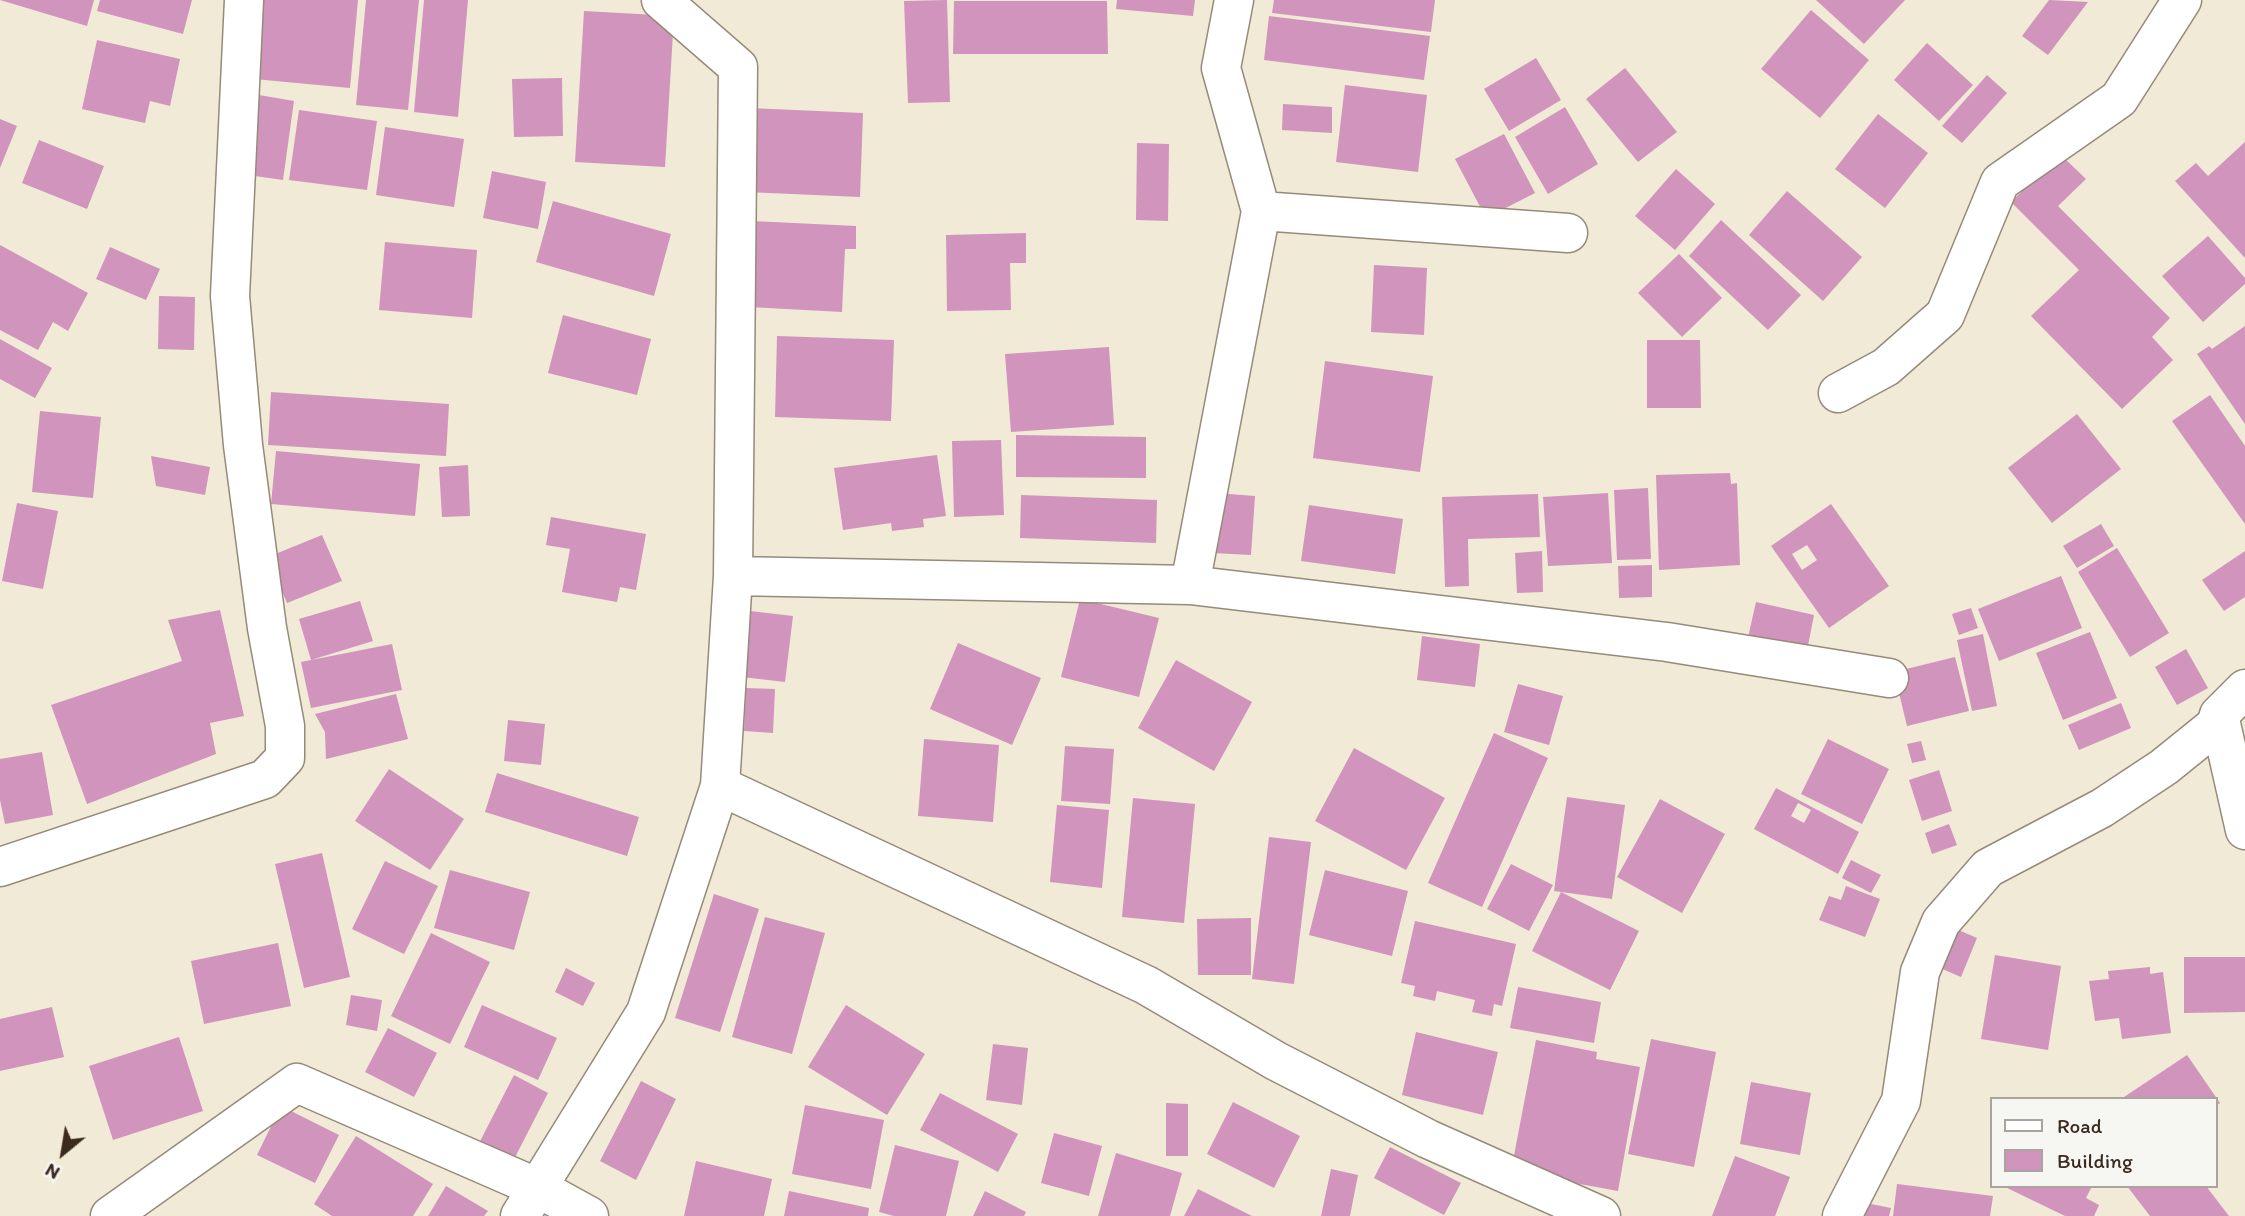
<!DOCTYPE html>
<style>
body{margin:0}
#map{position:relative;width:2245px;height:1216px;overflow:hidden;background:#f0ead6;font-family:Itim,sans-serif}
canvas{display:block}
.legend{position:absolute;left:1990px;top:1097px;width:228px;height:91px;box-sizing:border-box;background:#f6f6f2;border:2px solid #aba49d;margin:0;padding:9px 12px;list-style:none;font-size:21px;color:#3b2a1e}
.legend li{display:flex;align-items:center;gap:14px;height:35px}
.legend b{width:35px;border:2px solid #aba49d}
.north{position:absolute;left:28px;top:1118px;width:70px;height:70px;-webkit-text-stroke:5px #f6f6f2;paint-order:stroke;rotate:210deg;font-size:19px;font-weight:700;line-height:28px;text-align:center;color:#3b2a1e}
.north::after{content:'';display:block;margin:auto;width:24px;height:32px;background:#3b2a1e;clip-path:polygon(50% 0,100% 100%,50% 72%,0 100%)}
</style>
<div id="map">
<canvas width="2245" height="1216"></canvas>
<ul class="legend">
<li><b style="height:9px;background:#fff"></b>Road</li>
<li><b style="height:19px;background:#d194bd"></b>Building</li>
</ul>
<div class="north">N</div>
</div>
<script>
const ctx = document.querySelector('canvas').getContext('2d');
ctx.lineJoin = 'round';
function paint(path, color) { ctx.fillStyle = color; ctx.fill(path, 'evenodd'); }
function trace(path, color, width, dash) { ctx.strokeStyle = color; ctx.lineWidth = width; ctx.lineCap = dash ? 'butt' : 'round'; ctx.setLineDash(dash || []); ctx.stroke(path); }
paint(new Path2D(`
 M 0,0 L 94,0 L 87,26 Z
 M 100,0 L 192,0 L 183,34 L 97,11 Z
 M 261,0 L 358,0 L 350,88 L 254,79 Z
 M 366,0 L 419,0 L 408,110 L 356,105 Z
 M 424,0 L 468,0 L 458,117 L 414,112 Z
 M 947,0 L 950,102 L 908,103 L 904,1 Z
 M 1117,0 L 1195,0 L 1193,16 L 1116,9 Z
 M 1274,0 L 1435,0 L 1431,32 L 1272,13 Z
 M 1816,0 L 1905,0 L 1864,44 Z
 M 2049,0 L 2088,2 L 2048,55 L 2022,36 Z
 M 954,1 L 1107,1 L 1108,54 L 953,54 Z
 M 1811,10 L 1869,60 L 1820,118 L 1761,69 Z
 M 584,11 L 674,16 L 665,167 L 575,162 Z
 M 1269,16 L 1430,36 L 1424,80 L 1264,60 Z
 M 97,40 L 180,59 L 170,106 L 150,101 L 145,123 L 82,109 Z
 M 1927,43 L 1973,85 L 1939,121 L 1894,80 Z
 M 1536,58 L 1561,100 L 1509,131 L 1484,89 Z
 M 1625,68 L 1677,132 L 1638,162 L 1586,99 Z
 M 1987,75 L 2007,93 L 1962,143 L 1942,126 Z
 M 562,78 L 563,136 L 514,137 L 512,79 Z
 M 1345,85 L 1427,95 L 1418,172 L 1336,162 Z
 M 259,95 L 294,101 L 283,180 L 248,175 Z
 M 1283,104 L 1332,107 L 1332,133 L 1282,130 Z
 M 1565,107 L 1598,164 L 1548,194 L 1515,137 Z
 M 749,108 L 863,113 L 860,197 L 746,192 Z
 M 299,110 L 377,121 L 367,190 L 289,180 Z
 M 1878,114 L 1928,153 L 1885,208 L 1835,169 Z
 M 0,119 L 17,126 L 0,168 Z
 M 385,127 L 464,139 L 454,207 L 376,195 Z
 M 1504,134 L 1535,193 L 1486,218 L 1455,159 Z
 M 39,140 L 104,166 L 87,209 L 22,183 Z
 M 2245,142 L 2245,258 L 2175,181 L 2196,163 L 2208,176 Z
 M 1137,143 L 1169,144 L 1168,221 L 1136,220 Z
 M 2060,154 L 2086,179 L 2058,206 L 2170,318 L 2152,337 L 2173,360 L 2122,409 L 2031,316 L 2079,270 L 2011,202 Z
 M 1676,169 L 1715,204 L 1675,250 L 1635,216 Z
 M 492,171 L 546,182 L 538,229 L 483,218 Z
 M 1787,191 L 1862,257 L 1823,301 L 1749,235 Z
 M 553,201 L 671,234 L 654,296 L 536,262 Z
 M 1721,220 L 1801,295 L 1768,330 L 1689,256 Z
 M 752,221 L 856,226 L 856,249 L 845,249 L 842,312 L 749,307 Z
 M 1026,233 L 1026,263 L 1010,263 L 1011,310 L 947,311 L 946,235 Z
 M 2208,236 L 2245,278 L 2245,284 L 2203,322 L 2162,276 Z
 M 385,242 L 477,250 L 472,318 L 379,310 Z
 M 0,245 L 88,293 L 68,331 L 53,322 L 38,350 L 0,330 Z
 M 110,247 L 160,269 L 146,300 L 96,279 Z
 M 1679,254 L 1722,298 L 1682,337 L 1638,293 Z
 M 1374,265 L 1427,268 L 1424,335 L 1371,332 Z
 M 159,296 L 195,297 L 194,350 L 158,349 Z
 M 563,315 L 651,339 L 637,395 L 548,373 Z
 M 2245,326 L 2245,424 L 2197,354 L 2209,346 L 2212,349 Z
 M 777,336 L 894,340 L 891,421 L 775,417 Z
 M 0,339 L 52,368 L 35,398 L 0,379 Z
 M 1647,340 L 1700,340 L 1701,408 L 1647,408 Z
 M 1109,347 L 1114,425 L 1011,432 L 1005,354 Z
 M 1325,361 L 1433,376 L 1420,472 L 1313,458 Z
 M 271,392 L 449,404 L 446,456 L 268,445 Z
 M 2210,395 L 2245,446 L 2245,524 L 2172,421 Z
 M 40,411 L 101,417 L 93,498 L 32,492 Z
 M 2077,414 L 2121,469 L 2052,523 L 2008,468 Z
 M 1016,435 L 1146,437 L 1146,478 L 1016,477 Z
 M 1001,440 L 1004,515 L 954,517 L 952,441 Z
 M 276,451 L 420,464 L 415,516 L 271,504 Z
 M 937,455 L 946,516 L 923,519 L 924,527 L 892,531 L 891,523 L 843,530 L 834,468 Z
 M 151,456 L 210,467 L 205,495 L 156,486 Z
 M 468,465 L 470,516 L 442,517 L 439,467 Z
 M 1730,473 L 1731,484 L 1737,483 L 1740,565 L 1659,570 L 1656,475 Z
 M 1648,488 L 1651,559 L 1617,560 L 1614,490 Z
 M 1216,493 L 1255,496 L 1251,555 L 1212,553 Z
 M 1608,493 L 1612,563 L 1548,566 L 1543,497 Z
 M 1538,494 L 1540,537 L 1468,539 L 1469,586 L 1445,587 L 1442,497 Z
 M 1021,495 L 1157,500 L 1156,543 L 1020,538 Z
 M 17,503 L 58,511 L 43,589 L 2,581 Z
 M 1831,504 L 1889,586 L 1829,628 L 1771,546 ZM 1807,545 L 1817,560 L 1802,570 L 1792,554 Z
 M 1309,505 L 1403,519 L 1395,574 L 1301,561 Z
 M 551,517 L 646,534 L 636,590 L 620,587 L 617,602 L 562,592 L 570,549 L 546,545 Z
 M 2101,524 L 2114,546 L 2077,568 L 2063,546 Z
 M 322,535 L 342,581 L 287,603 L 268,557 Z
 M 2117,548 L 2169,633 L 2130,657 L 2078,572 Z
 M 1542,551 L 1543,592 L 1517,593 L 1515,553 Z
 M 2245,551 L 2245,597 L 2224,611 L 2202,580 Z
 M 1652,565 L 1652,597 L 1619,598 L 1618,566 Z
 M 2061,576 L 2082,628 L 1999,661 L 1978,609 Z
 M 1080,599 L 1159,618 L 1139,697 L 1061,677 Z
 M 360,601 L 373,641 L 311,660 L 299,619 Z
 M 1756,602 L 1814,615 L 1806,656 L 1747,642 Z
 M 1971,608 L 1978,628 L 1959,635 L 1952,614 Z
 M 220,610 L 244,716 L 210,723 L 216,754 L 87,804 L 51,705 L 182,661 L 168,620 Z
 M 750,611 L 793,616 L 785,682 L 742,677 Z
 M 2090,632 L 2117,698 L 2063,720 L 2036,653 Z
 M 1983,634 L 1997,706 L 1972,711 L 1957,640 Z
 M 1422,636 L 1480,644 L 1475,687 L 1417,680 Z
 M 958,643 L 1041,678 L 1012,745 L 930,709 Z
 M 392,644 L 402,690 L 311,708 L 301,662 Z
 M 2186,649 L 2208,688 L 2177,705 L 2155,667 Z
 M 1955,657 L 1969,711 L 1907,726 L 1894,672 Z
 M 1176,660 L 1252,702 L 1214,771 L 1138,728 Z
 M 1518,684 L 1563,696 L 1549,745 L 1504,732 Z
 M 746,688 L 775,689 L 773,733 L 744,731 Z
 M 396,694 L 408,739 L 326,759 L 325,732 L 315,714 Z
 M 2121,703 L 2131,728 L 2079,750 L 2068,725 Z
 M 508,720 L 545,724 L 541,765 L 504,761 Z
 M 1494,733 L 1548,758 L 1482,907 L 1428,883 Z
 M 924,739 L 999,745 L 993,822 L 918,816 Z
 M 1828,739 L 1889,769 L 1862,824 L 1801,794 Z
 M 1921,741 L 1926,760 L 1912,763 L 1907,744 Z
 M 1065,746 L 1114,749 L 1110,804 L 1061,801 Z
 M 1354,748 L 1445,798 L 1406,870 L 1315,821 Z
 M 42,752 L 53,815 L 5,824 L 0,800 L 0,759 Z
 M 389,769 L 464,819 L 430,870 L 355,821 Z
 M 1939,770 L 1952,811 L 1922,821 L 1909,780 Z
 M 497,773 L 639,817 L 627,856 L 485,812 Z
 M 1776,788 L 1859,832 L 1838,874 L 1754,829 ZM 1798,803 L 1811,810 L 1804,823 L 1791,816 Z
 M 1567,797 L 1625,805 L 1612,899 L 1554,891 Z
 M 1133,798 L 1195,804 L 1184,923 L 1122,917 Z
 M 1660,799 L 1725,834 L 1682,913 L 1617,877 Z
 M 1057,805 L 1109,810 L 1102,888 L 1050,882 Z
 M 1949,824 L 1957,845 L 1932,854 L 1925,833 Z
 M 1269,837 L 1311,842 L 1294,984 L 1252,979 Z
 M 322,853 L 350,977 L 304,988 L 275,864 Z
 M 1851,860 L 1881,875 L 1871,893 L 1842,878 Z
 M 385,861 L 438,886 L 404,954 L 352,929 Z
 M 1511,864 L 1553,885 L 1529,931 L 1487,909 Z
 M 450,870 L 530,892 L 514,950 L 434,928 Z
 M 1325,870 L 1408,891 L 1392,956 L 1309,935 Z
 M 1846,886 L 1880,899 L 1865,937 L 1819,920 L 1829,896 L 1841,900 Z
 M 1561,892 L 1639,931 L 1610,990 L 1532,951 Z
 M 714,894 L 759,909 L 720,1032 L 675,1018 Z
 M 765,917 L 825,933 L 792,1054 L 732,1037 Z
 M 1251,918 L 1251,975 L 1198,975 L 1197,919 Z
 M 1415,921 L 1516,944 L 1502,1006 L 1494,1004 L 1492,1016 L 1472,1012 L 1475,1000 L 1437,991 L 1435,1001 L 1413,996 L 1415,986 L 1401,983 Z
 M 1947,925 L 1977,938 L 1961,977 L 1931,964 Z
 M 431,933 L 490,962 L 450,1044 L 391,1016 Z
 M 278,943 L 291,1006 L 204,1024 L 191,961 Z
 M 1995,955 L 2061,966 L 2048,1050 L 1981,1039 Z
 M 2184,957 L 2245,957 L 2245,1012 L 2184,1013 Z
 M 2150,967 L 2150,974 L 2163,972 L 2171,1033 L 2122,1039 L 2119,1018 L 2095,1021 L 2089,981 L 2109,979 L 2108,971 Z
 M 566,968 L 595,983 L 583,1006 L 555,992 Z
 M 1518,987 L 1601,1002 L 1594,1043 L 1510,1028 Z
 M 351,995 L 382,1000 L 377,1031 L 346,1025 Z
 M 482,1005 L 557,1038 L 538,1080 L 464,1047 Z
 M 846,1005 L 925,1054 L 887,1115 L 808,1067 Z
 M 52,1007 L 64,1057 L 0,1071 L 0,1019 Z
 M 388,1028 L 437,1053 L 414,1097 L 365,1072 Z
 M 1416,1032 L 1498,1052 L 1483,1115 L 1402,1095 Z
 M 179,1037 L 203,1111 L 113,1140 L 89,1066 Z
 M 1651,1039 L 1716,1052 L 1694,1167 L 1628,1154 Z
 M 1536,1040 L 1597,1052 L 1596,1059 L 1640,1067 L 1618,1191 L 1558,1180 L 1558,1175 L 1512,1166 Z
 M 993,1044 L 1028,1048 L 1022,1105 L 986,1100 Z
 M 2187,1055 L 2220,1103 L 2215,1106 L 2215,1099 L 2121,1099 Z
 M 514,1075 L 548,1093 L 508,1171 L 474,1153 Z
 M 641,1081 L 676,1099 L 636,1180 L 600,1161 Z
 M 1751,1082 L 1811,1093 L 1800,1155 L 1740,1144 Z
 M 940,1093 L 1018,1134 L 998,1172 L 920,1130 Z
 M 1233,1102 L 1300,1136 L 1274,1188 L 1207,1154 Z
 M 1166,1103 L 1188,1104 L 1188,1156 L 1166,1156 Z
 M 805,1105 L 884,1120 L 871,1189 L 792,1174 Z
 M 281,1106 L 339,1135 L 315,1183 L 257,1155 Z
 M 1054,1133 L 1102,1146 L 1089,1196 L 1041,1183 Z
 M 356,1136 L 433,1184 L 413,1216 L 332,1216 L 314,1204 Z
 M 895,1145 L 959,1161 L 946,1216 L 894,1216 L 879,1212 Z
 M 1390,1147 L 1461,1183 L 1444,1215 L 1374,1178 Z
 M 1116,1153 L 1182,1173 L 1170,1216 L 1098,1216 Z
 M 1735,1156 L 1790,1177 L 1775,1216 L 1712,1216 Z
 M 696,1161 L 772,1179 L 764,1216 L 684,1216 Z
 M 1331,1169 L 1358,1175 L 1350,1216 L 1321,1216 Z
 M 1897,1184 L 1993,1196 L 1990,1216 L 1893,1216 Z
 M 446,1186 L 488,1211 L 484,1216 L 428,1216 Z
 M 2003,1186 L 2092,1186 L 2086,1198 L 2099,1205 L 2094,1216 L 2065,1216 Z
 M 2127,1186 L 2206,1186 L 2229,1216 L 2150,1216 Z
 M 1198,1189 L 1252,1216 L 1184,1216 Z
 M 789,1191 L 869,1208 L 868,1216 L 784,1216 Z
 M 985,1191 L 1026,1212 L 1024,1216 L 973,1216 Z
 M 1861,1202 L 1891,1208 L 1889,1216 L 1858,1216 Z`), '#d194bd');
const minor = new Path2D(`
 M 1261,211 L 1568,233
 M 1838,393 L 1886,367 L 1945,315 L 2000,182 L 2119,99 L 2182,0
 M 733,576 L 1190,585 L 1667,642 L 1889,678
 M 1190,585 L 1261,211 L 1221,68 L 1234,0
 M 2219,715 L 2245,830
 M 720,786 L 1146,985 L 1276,1061 L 1428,1139 L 1601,1216
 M 0,867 L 265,779 L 285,758 L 285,726 L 267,628 L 243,445 L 230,296 L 244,0
 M 110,1216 L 297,1083 L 538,1188 L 589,1216
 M 520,1216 L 646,1012 L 720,786 L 733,576 L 738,67 L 661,0
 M 1842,1216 L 1901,1101 L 1920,972 L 1941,922 L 1988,868 L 2102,808 L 2164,767 L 2216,725 L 2219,715 L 2245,689`);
trace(minor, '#968a7a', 41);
trace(minor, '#fff', 38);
</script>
